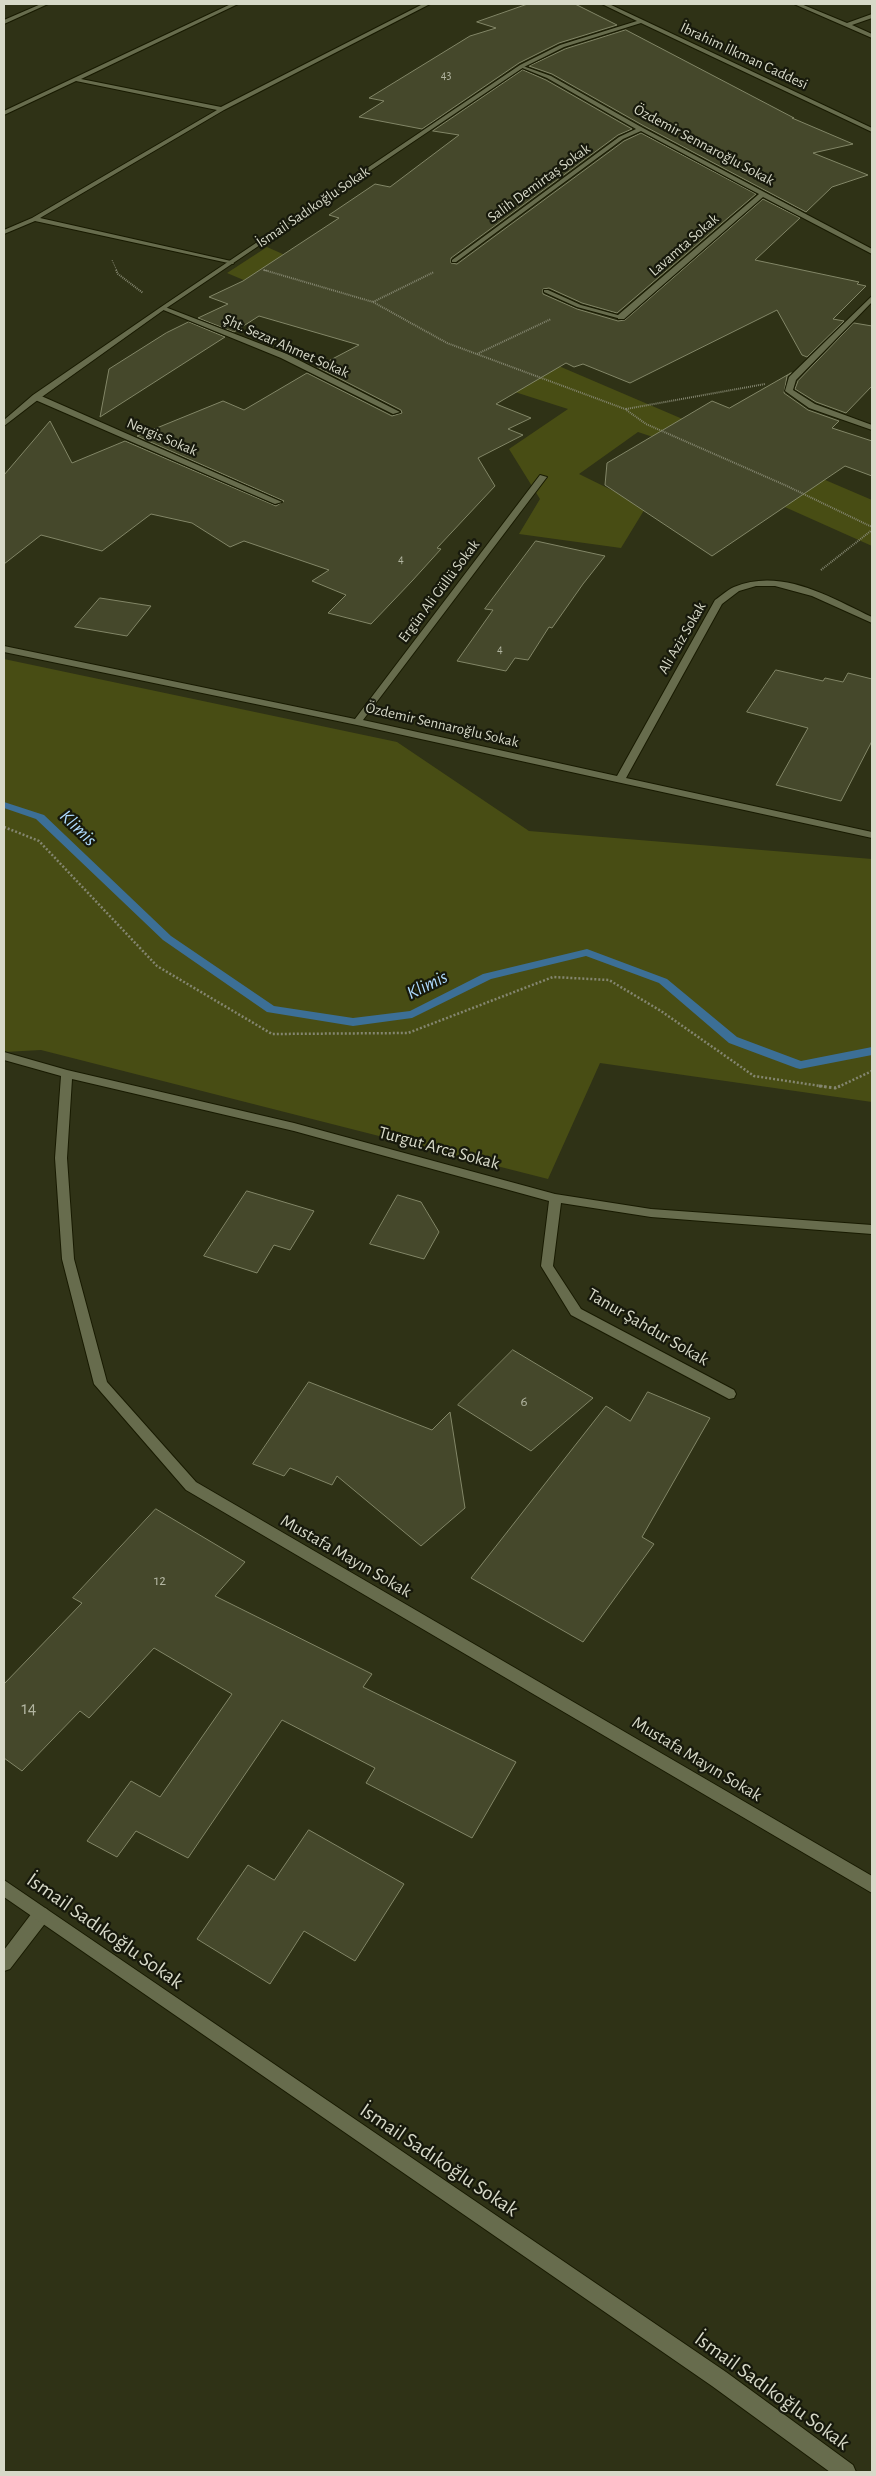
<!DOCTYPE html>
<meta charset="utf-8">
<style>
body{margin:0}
#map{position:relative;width:876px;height:2476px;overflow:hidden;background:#2f3216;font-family:"Alegreya Sans",sans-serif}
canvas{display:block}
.frame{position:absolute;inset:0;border:5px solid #d7d9c8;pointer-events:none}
</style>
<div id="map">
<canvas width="876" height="2476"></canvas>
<div class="frame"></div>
</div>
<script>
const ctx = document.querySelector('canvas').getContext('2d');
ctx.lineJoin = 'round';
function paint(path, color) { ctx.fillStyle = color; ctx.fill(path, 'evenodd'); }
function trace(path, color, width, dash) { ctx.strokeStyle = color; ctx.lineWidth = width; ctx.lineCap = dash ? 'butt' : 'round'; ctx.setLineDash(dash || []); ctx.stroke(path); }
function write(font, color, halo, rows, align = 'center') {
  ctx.font = font + ' "Alegreya Sans",sans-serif'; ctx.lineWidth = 4.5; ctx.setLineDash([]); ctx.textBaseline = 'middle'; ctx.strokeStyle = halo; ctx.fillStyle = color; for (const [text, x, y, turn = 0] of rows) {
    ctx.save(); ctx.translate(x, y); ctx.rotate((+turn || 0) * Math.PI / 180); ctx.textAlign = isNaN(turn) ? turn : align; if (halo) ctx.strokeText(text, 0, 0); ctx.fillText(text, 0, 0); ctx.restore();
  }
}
paint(new Path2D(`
 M 267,247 L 332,276 L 561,367 L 872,500 L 872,546 L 711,474 L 662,440 L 638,432 L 579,474 L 646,507 L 621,548 L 519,534 L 540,499 L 509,449 L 568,409 L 493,385 L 227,273 Z
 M 4,659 L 397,742 L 529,831 L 872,859 L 872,1102 L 600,1063 L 548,1179 L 41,1050 L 4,1052 Z`), '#484d14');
paint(new Path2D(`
 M 4,802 L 44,815 L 171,936 L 274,1006 L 353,1018 L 410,1011 L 483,974 L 587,949 L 667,979 L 737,1037 L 801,1061 L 872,1047 L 872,1055 L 800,1069 L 796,1068 L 729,1043 L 659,983 L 586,956 L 491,979 L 412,1018 L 353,1026 L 267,1012 L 163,940 L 36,819 L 4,808 Z`), '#3c6f96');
const building = new Path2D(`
 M 528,4 L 575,4 L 617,25 L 559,43 L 519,63 L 422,129 L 359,117 L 384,101 L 369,98 L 470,36 L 496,28 L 477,22 Z
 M 626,30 L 794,118 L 792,118 L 853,144 L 813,153 L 868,175 L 832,187 L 806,212 L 644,126 L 552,74 L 529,66 L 565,49 Z
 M 523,70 L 546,80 L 632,129 L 618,135 L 451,258 L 451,263 L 457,264 L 624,141 L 641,133 L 756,194 L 617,313 L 582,303 L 549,288 L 543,289 L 543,294 L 577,309 L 618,321 L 625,320 L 763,199 L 800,218 L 755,260 L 859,282 L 857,284 L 866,286 L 833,319 L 844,321 L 807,357 L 802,355 L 777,310 L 630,383 L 583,364 L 574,367 L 566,363 L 496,404 L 531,418 L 508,429 L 523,435 L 478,458 L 495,486 L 437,548 L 441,549 L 412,581 L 371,624 L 328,613 L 346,595 L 312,581 L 329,570 L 244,541 L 230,547 L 192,523 L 151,514 L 102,551 L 41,535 L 4,564 L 4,475 L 50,421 L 72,463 L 125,441 L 276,506 L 284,501 L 137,436 L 223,401 L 244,410 L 307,373 L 392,416 L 402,413 L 401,410 L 317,367 L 359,345 L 259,316 L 234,332 L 198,318 L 228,304 L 209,297 L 243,281 L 339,218 L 329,215 L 375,184 L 390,187 L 459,135 L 433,131 Z
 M 189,322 L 225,337 L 100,417 L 109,369 L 166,333 Z
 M 854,323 L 872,326 L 872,386 L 846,413 L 816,402 L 795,389 L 798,381 Z
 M 791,373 L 787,376 L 784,393 L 808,410 L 839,421 L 832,428 L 872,441 L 872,476 L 845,466 L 712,556 L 605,485 L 607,463 L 712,401 L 729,408 Z
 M 536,541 L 605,556 L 583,584 L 552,628 L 549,627 L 528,660 L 515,658 L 506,671 L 457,661 L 493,610 L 485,609 Z
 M 100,598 L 151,606 L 127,636 L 75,627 Z
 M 776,670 L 823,681 L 825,678 L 843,682 L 848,673 L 872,679 L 872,741 L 841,801 L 776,785 L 808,728 L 747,712 Z
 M 247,1191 L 314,1211 L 290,1250 L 274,1245 L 257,1273 L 204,1256 Z
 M 398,1195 L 421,1202 L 439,1232 L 424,1259 L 370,1244 Z
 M 513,1350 L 593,1398 L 531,1451 L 458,1405 Z
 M 309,1382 L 432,1430 L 450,1412 L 465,1508 L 421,1546 L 337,1476 L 332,1485 L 290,1468 L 284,1476 L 253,1464 Z
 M 648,1392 L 710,1418 L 642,1537 L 654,1544 L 583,1642 L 471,1578 L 606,1406 L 630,1421 Z
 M 156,1509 L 245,1562 L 215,1596 L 372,1674 L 363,1687 L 516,1762 L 472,1838 L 366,1783 L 375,1768 L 282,1720 L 188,1858 L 136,1831 L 117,1857 L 87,1841 L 131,1781 L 160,1797 L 232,1694 L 154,1648 L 89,1718 L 80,1711 L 22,1771 L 4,1758 L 4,1684 L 82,1603 L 73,1598 Z
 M 309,1830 L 404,1884 L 355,1961 L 304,1931 L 270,1984 L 197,1939 L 248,1865 L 274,1880 Z`);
paint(building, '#45482b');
trace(building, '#828667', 1);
const lane = new Path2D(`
 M 544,290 L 548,290 L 581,305 L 625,317 L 621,319 L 577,307 L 544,292 Z`);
const street = new Path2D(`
 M 41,4 L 48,4 L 4,24 L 4,20 Z
 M 231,4 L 238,4 L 81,79 L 221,107 L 423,4 L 430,4 L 224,110 L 40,218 L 231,261 L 234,263 L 233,264 L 35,221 L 4,234 L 4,230 L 32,218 L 217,110 L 76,81 L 6,114 L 4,115 L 4,111 Z
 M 794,4 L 801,4 L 847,23 L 872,14 L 872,18 L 852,25 L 872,34 L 872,38 Z
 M 520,65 L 551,76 L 643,128 L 872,249 L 872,254 L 763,197 L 624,319 L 618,319 L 618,315 L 759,194 L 641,131 L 623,139 L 456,262 L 452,262 L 452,260 L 619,137 L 636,129 L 547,78 L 520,67 Z
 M 872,296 L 872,302 L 796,380 L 793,390 L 815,404 L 872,425 L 872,430 L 809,408 L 785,391 L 789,377 Z
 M 161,307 L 165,307 L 287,354 L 400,412 L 393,414 L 281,358 L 161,309 Z
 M 33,395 L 39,395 L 282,502 L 275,504 L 33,399 Z
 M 540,475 L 547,477 L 363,720 L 617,776 L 715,600 C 721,596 727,590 734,587 C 781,567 830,597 872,617 L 872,623 L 812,596 L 775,586 L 756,586 L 739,591 L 722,604 L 626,778 L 872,832 L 872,838 L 357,725 L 4,652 L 4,646 L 355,719 Z
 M 4,1052 L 67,1070 L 294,1123 L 555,1194 L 651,1209 L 872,1225 L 872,1234 L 651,1217 L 561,1203 L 553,1266 L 581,1309 L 734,1390 L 736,1394 L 734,1398 L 729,1399 L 571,1315 L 541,1266 L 549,1201 L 294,1131 L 72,1079 L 67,1158 L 74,1259 L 107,1382 L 196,1482 L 872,1876 L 872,1893 L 186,1490 L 94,1384 L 62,1259 L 55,1158 L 61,1076 L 4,1060 Z
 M 41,1907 L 47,1909 L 49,1915 L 47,1921 L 10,1969 L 4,1971 L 4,1950 L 35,1909 Z`);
const secondary = new Path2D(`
 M 602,4 L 609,4 L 872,128 L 872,132 L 641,23 L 564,47 L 524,67 L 165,309 L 39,399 L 4,426 L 4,420 L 33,395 L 161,307 L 520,65 L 560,45 L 637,21 Z
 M 4,1880 L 726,2372 L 853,2465 L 856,2472 L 830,2472 L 712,2386 L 4,1897 Z`);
trace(lane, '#181a00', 2);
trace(street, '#181a00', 2);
trace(secondary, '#181a00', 2);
trace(new Path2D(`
 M 112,260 L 117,271
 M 263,270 L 268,271`), '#848670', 1, [1, 1]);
trace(new Path2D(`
 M 116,270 L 118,274 L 143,293
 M 264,270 L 373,302 L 447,343 L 625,409 L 646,424 L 787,486 L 872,527
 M 373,302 L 434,272
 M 477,354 L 551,319
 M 626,409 L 765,384
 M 821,570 L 872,530`), '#848670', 2, [1, 1]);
trace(new Path2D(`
 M 4,827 L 39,841 L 157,966 L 272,1034 L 408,1033 L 553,977 L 609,980 L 661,1011 L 754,1076 L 827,1087
 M 838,1087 L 872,1071`), '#848670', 2.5, [2, 2]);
trace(new Path2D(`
 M 819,1086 L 835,1088 L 840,1086`), '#848670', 3, [2.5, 2.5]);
paint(lane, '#676c4d');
paint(street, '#676c4d');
paint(secondary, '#676c4d');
write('12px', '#b2b5a1', null, [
 ["43",446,75],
 ["4",401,559],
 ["4",500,649]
]);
write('15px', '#d7d9c8', '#17190c', [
 ["İbrahim İlkman Caddesi",744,56,25],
 ["Özdemir Sennaroğlu Sokak",704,145,28],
 ["Salih Demirtaş Sokak",539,183,-36],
 ["İsmail Sadıkoğlu Sokak",313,207,-34],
 ["Lavamta Sokak",684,245,-41],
 ["Şht. Sezar Ahmet Sokak",286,346,24],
 ["Nergis Sokak",162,437,23],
 ["Ergün Ali Güllü Sokak",439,591,-53],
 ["Ali Aziz Sokak",682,638,-60],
 ["Özdemir Sennaroğlu Sokak",442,725,13]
]);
write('15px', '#b2b5a1', null, [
 ["6",524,1401],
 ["12",160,1580]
]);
write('18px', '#d7d9c8', '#17190c', [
 ["Turgut Arca Sokak",439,1148,15],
 ["Tanur Şahdur Sokak",648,1327,30],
 ["Mustafa Mayın Sokak",346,1556,30],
 ["Mustafa Mayın Sokak",697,1759,31]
]);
write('18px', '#b2b5a1', null, [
 ["14",29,1709]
]);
write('italic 19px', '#afdbfe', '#17190c', [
 ["Klimis",78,828,44],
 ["Klimis",427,985,-26]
]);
write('21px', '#d7d9c8', '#17190c', [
 ["İsmail Sadıkoğlu Sokak",105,1931,35],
 ["İsmail Sadıkoğlu Sokak",439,2160,34],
 ["İsmail Sadıkoğlu Sokak",772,2391,36]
]);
</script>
